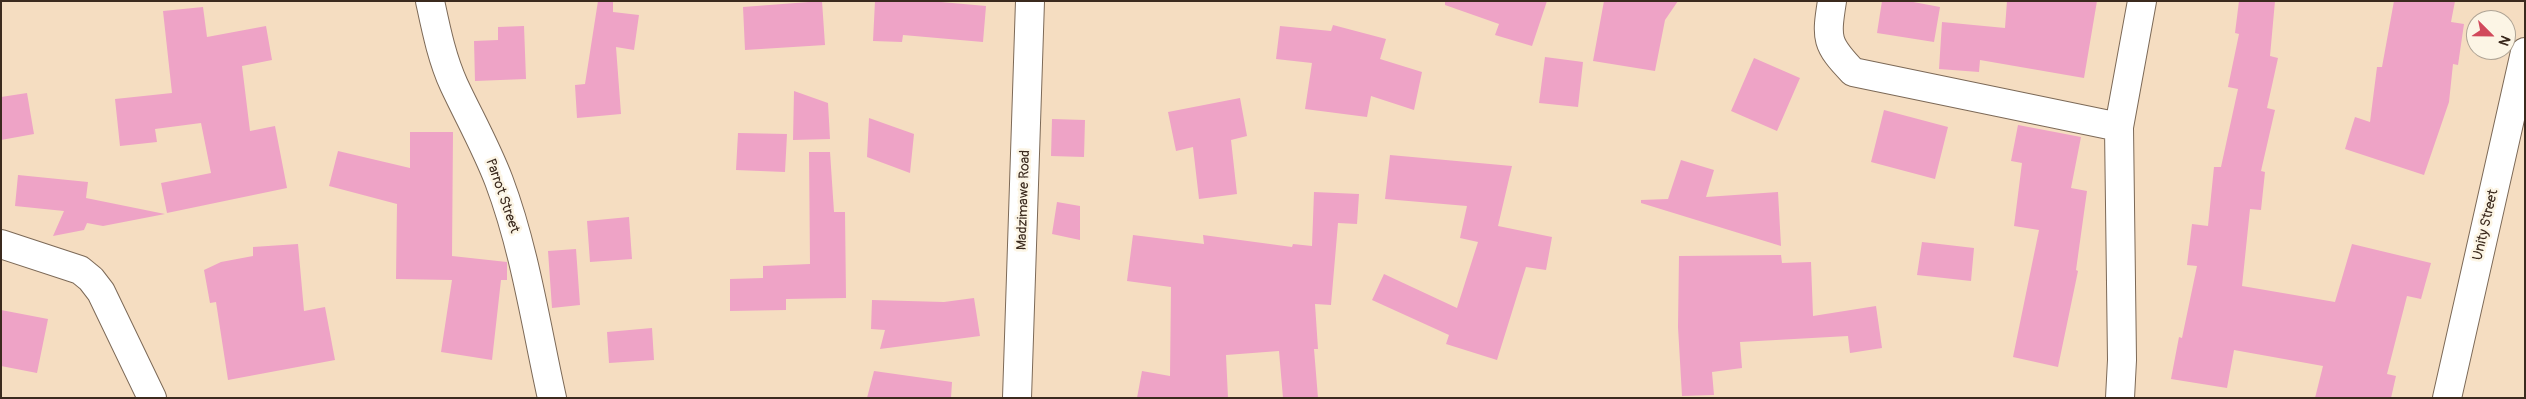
<!DOCTYPE html>
<style>
body{margin:0}
#map{position:relative;width:2526px;height:399px;overflow:hidden;background:#f5ddc1;font-family:Pangolin,sans-serif}
canvas{display:block}
.frame{position:absolute;inset:0;border:2px solid #3b2a1e;pointer-events:none}
.north{position:absolute;left:2466px;top:10px;width:50px;height:50px;box-sizing:border-box;background:#fcf5e5;border:1px solid #afa495;border-radius:50%;rotate:113deg;font-size:14px;font-weight:700;line-height:20px;text-align:center;color:#3b2a1e}
.north::after{content:'';display:block;margin:auto;width:18px;height:22px;background:#d1495b;clip-path:polygon(50% 0,100% 100%,50% 72%,0 100%)}
</style>
<div id="map">
<canvas width="2526" height="399"></canvas>
<div class="frame"></div>
<div class="north">N</div>
</div>
<script>
const ctx = document.querySelector('canvas').getContext('2d');
ctx.lineJoin = 'round';
function paint(path, color) { ctx.fillStyle = color; ctx.fill(path, 'evenodd'); }
function trace(path, color, width, dash) { ctx.strokeStyle = color; ctx.lineWidth = width; ctx.lineCap = dash ? 'butt' : 'round'; ctx.setLineDash(dash || []); ctx.stroke(path); }
function write(font, color, halo, rows, align = 'center') {
  ctx.font = font + ' Pangolin,sans-serif'; ctx.lineWidth = 5; ctx.setLineDash([]); ctx.textBaseline = 'middle'; ctx.strokeStyle = halo; ctx.fillStyle = color; for (const [text, x, y, turn = 0] of rows) {
    ctx.save(); ctx.translate(x, y); ctx.rotate((+turn || 0) * Math.PI / 180); ctx.textAlign = isNaN(turn) ? turn : align; if (halo) ctx.strokeText(text, 0, 0); ctx.fillText(text, 0, 0); ctx.restore();
  }
}
paint(new Path2D(`
 M 598,1 L 613,1 L 613,12 L 639,15 L 634,50 L 616,47 L 621,114 L 577,118 L 575,85 L 585,84 Z
 M 822,1 L 825,45 L 745,50 L 743,7 Z
 M 875,1 L 930,1 L 986,6 L 983,42 L 903,35 L 902,42 L 873,41 Z
 M 1445,1 L 1547,1 L 1532,46 L 1495,35 L 1499,24 L 1445,5 Z
 M 1604,1 L 1678,1 L 1665,20 L 1655,71 L 1593,61 Z
 M 1882,1 L 1908,1 L 1940,7 L 1934,42 L 1877,33 Z
 M 2007,1 L 2097,1 L 2084,78 L 1980,60 L 1979,72 L 1939,69 L 1942,22 L 2005,28 Z
 M 2239,1 L 2275,1 L 2270,56 L 2278,58 L 2267,108 L 2275,110 L 2261,171 L 2265,172 L 2261,210 L 2250,209 L 2242,286 L 2335,302 L 2352,244 L 2431,263 L 2421,299 L 2407,296 L 2387,374 L 2396,376 L 2391,398 L 2315,398 L 2323,366 L 2234,350 L 2227,388 L 2171,379 L 2179,337 L 2182,338 L 2197,266 L 2187,265 L 2192,224 L 2208,226 L 2214,167 L 2221,167 L 2238,89 L 2228,87 L 2239,34 L 2235,33 Z
 M 2394,1 L 2455,1 L 2451,22 L 2464,24 L 2458,65 L 2453,64 L 2449,102 L 2424,175 L 2345,149 L 2355,117 L 2370,122 L 2377,67 L 2382,67 Z
 M 203,7 L 207,37 L 266,26 L 272,60 L 242,66 L 250,131 L 275,126 L 287,188 L 167,213 L 161,183 L 211,173 L 201,123 L 155,129 L 157,142 L 120,146 L 115,99 L 172,93 L 163,11 Z
 M 1333,25 L 1386,39 L 1380,59 L 1422,72 L 1414,110 L 1371,96 L 1367,117 L 1305,109 L 1312,63 L 1276,59 L 1280,26 L 1331,31 Z
 M 524,26 L 526,79 L 475,81 L 474,41 L 498,40 L 498,27 Z
 M 1545,57 L 1583,62 L 1578,107 L 1539,103 Z
 M 1754,58 L 1800,78 L 1777,131 L 1731,111 Z
 M 794,91 L 828,103 L 830,139 L 793,140 Z
 M 27,93 L 34,134 L 1,140 L 1,97 Z
 M 1240,98 L 1247,136 L 1231,140 L 1237,194 L 1199,199 L 1193,147 L 1176,151 L 1168,112 Z
 M 1884,110 L 1948,127 L 1935,179 L 1871,162 Z
 M 869,118 L 914,134 L 910,173 L 867,157 Z
 M 1052,119 L 1085,120 L 1084,157 L 1051,156 Z
 M 2018,125 L 2081,137 L 2071,188 L 2087,191 L 2076,270 L 2078,271 L 2058,367 L 2013,357 L 2039,230 L 2014,226 L 2022,163 L 2011,161 Z
 M 410,132 L 453,132 L 452,256 L 507,262 L 507,280 L 501,280 L 492,360 L 441,352 L 452,280 L 396,279 L 397,204 L 329,186 L 338,151 L 410,168 Z
 M 738,133 L 787,134 L 785,172 L 736,170 Z
 M 809,152 L 830,152 L 834,212 L 845,212 L 846,298 L 786,299 L 786,310 L 730,311 L 730,279 L 763,278 L 763,266 L 810,264 Z
 M 1390,155 L 1512,166 L 1498,226 L 1552,237 L 1546,270 L 1526,267 L 1497,360 L 1446,344 L 1449,335 L 1372,300 L 1384,274 L 1457,308 L 1478,242 L 1460,238 L 1467,206 L 1385,199 Z
 M 1681,160 L 1714,170 L 1706,197 L 1778,192 L 1781,246 L 1641,203 L 1641,200 L 1668,199 Z
 M 18,175 L 88,182 L 86,198 L 165,214 L 103,226 L 87,223 L 84,230 L 53,236 L 64,211 L 15,206 Z
 M 1314,192 L 1359,194 L 1357,224 L 1338,223 L 1331,305 L 1315,304 L 1318,349 L 1314,349 L 1318,398 L 1283,398 L 1279,351 L 1226,355 L 1228,398 L 1137,398 L 1142,371 L 1170,376 L 1171,287 L 1127,281 L 1133,235 L 1204,244 L 1203,235 L 1292,247 L 1293,244 L 1312,246 Z
 M 1057,202 L 1080,206 L 1080,240 L 1052,234 Z
 M 629,217 L 632,259 L 590,262 L 587,221 Z
 M 1922,242 L 1974,248 L 1971,281 L 1917,275 Z
 M 298,244 L 304,311 L 325,307 L 335,360 L 228,380 L 216,302 L 210,303 L 204,270 L 221,262 L 253,256 L 253,247 Z
 M 576,249 L 580,305 L 552,308 L 548,251 Z
 M 1781,255 L 1782,263 L 1811,262 L 1813,316 L 1876,306 L 1882,348 L 1850,353 L 1848,336 L 1740,342 L 1742,368 L 1712,372 L 1714,395 L 1682,396 L 1678,327 L 1679,256 Z
 M 974,298 L 980,336 L 880,349 L 885,330 L 871,329 L 872,300 L 944,302 Z
 M 1,310 L 48,319 L 37,373 L 1,366 Z
 M 652,328 L 654,360 L 609,363 L 607,332 Z
 M 874,371 L 952,382 L 951,398 L 867,398 Z`), '#eea3c6');
const minor = new Path2D(`
 M 430,1 C 436,29 442,59 454,85 C 469,117 486,147 499,181 C 525,250 536,326 552,398
 M 1832,1 C 1826,39 1826,44 1853,72 L 2119,127
 M 1,244 L 80,270 L 91,279 L 101,292 L 152,398
 M 1017,398 L 1030,1
 M 2120,398 L 2122,360 L 2119,127 L 2142,1
 M 2447,398 L 2525,52`);
trace(minor, '#7c6957', 30);
trace(minor, '#fff', 28);
write('14px', '#3b2a1e', '#fcf5e5', [
 ["Parrot Street",502,196,71],
 ["Madzimawe Road",1024,200,-88],
 ["Unity Street",2486,225,-77]
]);
</script>
